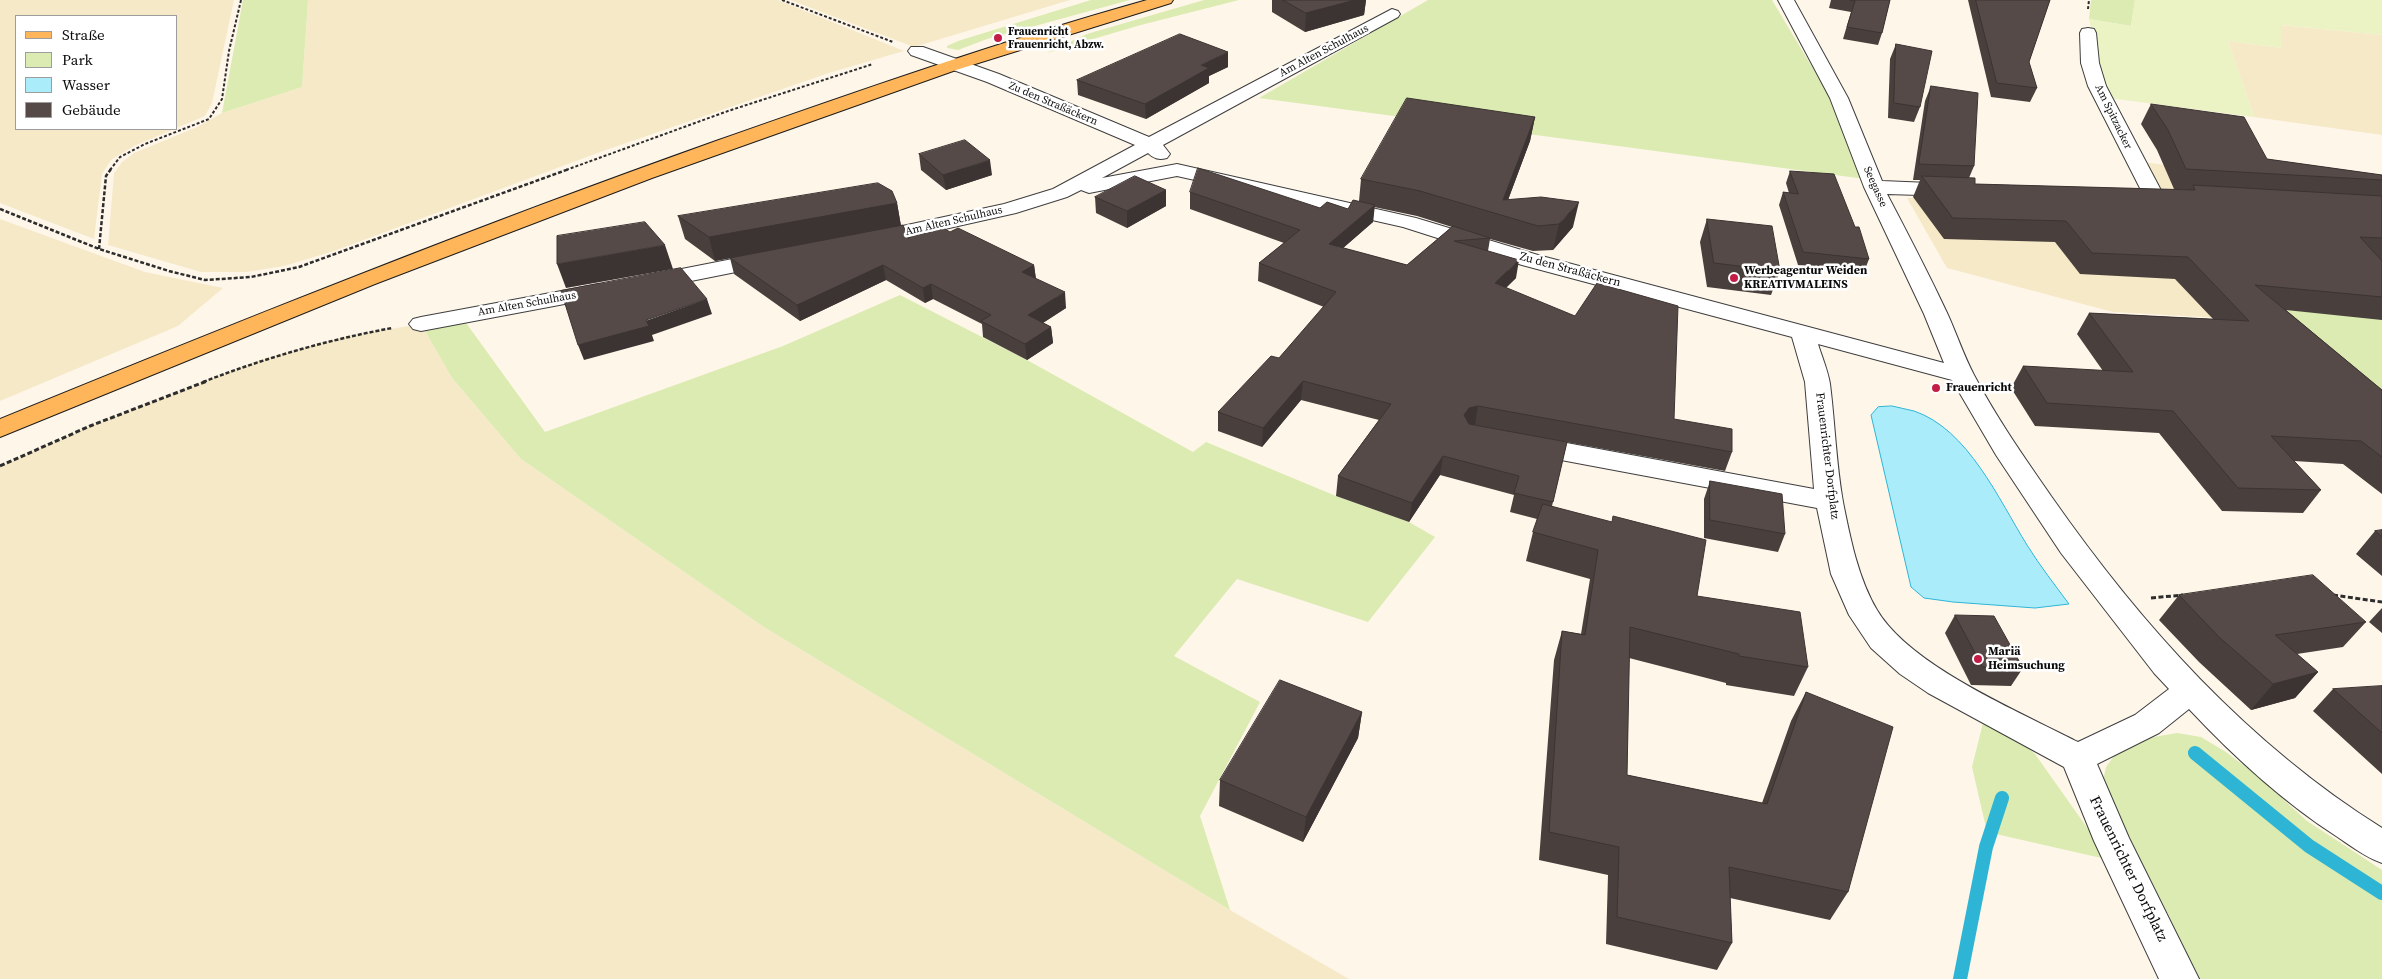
<!DOCTYPE html>
<meta charset="utf-8">
<style>
body{margin:0}
#map{position:relative;width:2382px;height:979px;overflow:hidden;background:#fff6ea;font-family:"Source Serif 4",serif}
canvas{display:block}
.legend{position:absolute;left:15px;top:15px;width:162px;height:115px;box-sizing:border-box;background:#fff;border:1px solid #9d9d9d;margin:0;padding:6px 9px;list-style:none;font-size:15px;color:#0b0b0b}
.legend li{display:flex;align-items:center;gap:10px;height:25px}
.legend b{width:25px;border:1px solid #9d9d9d}
</style>
<div id="map">
<canvas width="2382" height="979"></canvas>
<ul class="legend">
<li><b style="height:6px;background:#ffb55a"></b>Straße</li>
<li><b style="height:14px;background:#dbebb1"></b>Park</li>
<li><b style="height:14px;background:#abecfa"></b>Wasser</li>
<li><b style="height:14px;background:#554a47"></b>Gebäude</li>
</ul>
</div>
<script>
const ctx = document.querySelector('canvas').getContext('2d');
ctx.lineJoin = 'round';
function paint(path, color) { ctx.fillStyle = color; ctx.fill(path, 'evenodd'); }
function trace(path, color, width, dash) { ctx.strokeStyle = color; ctx.lineWidth = width; ctx.lineCap = dash ? 'butt' : 'round'; ctx.setLineDash(dash || []); ctx.stroke(path); }
function write(font, color, halo, rows, align = 'center') {
  ctx.font = font + ' "Source Serif 4",serif'; ctx.lineWidth = 5; ctx.setLineDash([]); ctx.textBaseline = 'middle'; ctx.strokeStyle = halo; ctx.fillStyle = color; for (const [text, x, y, turn = 0] of rows) {
    ctx.save(); ctx.translate(x, y); ctx.rotate((+turn || 0) * Math.PI / 180); ctx.textAlign = isNaN(turn) ? turn : align; if (halo) ctx.strokeText(text, 0, 0); ctx.fillText(text, 0, 0); ctx.restore();
  }
}
paint(new Path2D(`
 M 0,0 L 234,0 L 212,103 L 205,116 L 134,146 L 111,160 L 102,174 L 94,239 L 0,203 ZM 16,16 L 176,16 L 176,129 L 16,129 Z
 M 308,0 L 778,0 L 904,51 L 829,73 L 603,151 L 334,251 L 284,266 L 247,272 L 201,272 L 108,245 L 114,173 L 122,162 L 134,153 L 197,127 L 222,113 L 302,87 Z
 M 790,0 L 1070,0 L 914,47 Z
 M 2280,25 L 2382,35 L 2382,135 L 2254,117 L 2228,41 L 2282,48 Z
 M 2143,162 L 2382,193 L 2382,272 L 2272,321 L 2113,312 L 1947,268 L 1907,198 L 2163,201 Z
 M 0,219 L 145,272 L 223,288 L 178,326 L 0,401 Z
 M 421,324 L 452,378 L 521,459 L 764,627 L 1230,910 L 1349,979 L 0,979 L 0,466 L 90,426 L 260,360 L 347,336 Z`), '#f6e9c8');
paint(new Path2D(`
 M 243,0 L 308,0 L 302,87 L 222,113 Z
 M 1091,0 L 1130,0 L 987,39 L 958,50 L 947,48 L 947,46 L 958,41 Z
 M 1204,0 L 1239,0 L 1137,26 L 1046,53 L 1087,34 Z
 M 1428,0 L 1772,0 L 1880,181 L 1259,98 Z
 M 2091,0 L 2135,0 L 2131,26 L 2089,19 Z
 M 2209,260 L 2382,272 L 2382,406 Z
 M 900,295 L 1027,360 L 1193,452 L 1206,442 L 1336,496 L 1409,522 L 1435,537 L 1368,622 L 1237,579 L 1174,656 L 1260,702 L 1200,816 L 1230,910 L 764,627 L 521,459 L 452,378 L 421,324 L 461,316 L 545,432 L 783,346 Z
 M 1983,723 L 2015,736 L 2035,754 L 2110,860 L 1987,832 L 1972,767 Z
 M 2177,733 L 2201,737 L 2226,752 L 2259,777 L 2307,821 L 2382,870 L 2382,979 L 2196,979 L 2169,916 L 2115,816 L 2102,785 L 2106,767 L 2119,749 L 2148,738 Z`), '#dbebb1');
paint(new Path2D(`
 M 2135,0 L 2382,0 L 2382,35 L 2281,25 L 2282,48 L 2228,41 L 2254,117 L 2108,98 L 2089,19 L 2131,26 Z`), '#ebf2c4');
const water = new Path2D(`
 M 1892,406 C 1899,408 1907,409 1914,411 C 1968,429 1999,500 2027,545 C 2040,566 2055,585 2069,604 L 2035,608 L 1953,602 L 1924,598 L 1911,587 L 1871,415 L 1878,407 Z`);
paint(water, '#abecfa');
trace(water, '#2eb5d5', 1);
trace(new Path2D(`
 M 2195,753 L 2309,846 L 2382,893
 M 1960,979 L 1986,847 L 2002,798`), '#2eb5d5', 14);
const minor = new Path2D(`
 M 1778,0 L 1794,0 L 1848,98 L 1882,181 L 1953,184 L 1960,186 L 1963,190 L 1960,194 L 1953,196 L 1887,194 C 1908,234 1929,274 1948,315 C 1957,335 1964,356 1974,375 C 1996,417 2024,457 2051,496 C 2141,625 2248,744 2382,828 L 2382,863 C 2365,857 2351,846 2336,836 C 2282,801 2233,756 2189,709 L 2159,733 L 2097,764 L 2129,838 L 2199,979 L 2159,979 L 2094,841 L 2064,767 L 1928,693 L 1900,674 L 1871,648 L 1849,615 L 1831,574 L 1817,508 L 1529,454 L 1520,451 L 1516,445 L 1520,439 L 1529,436 L 1814,489 L 1805,382 L 1792,337 L 1522,265 L 1403,227 L 1177,176 L 1089,193 L 1081,190 L 1067,197 L 1016,213 L 869,246 L 861,245 L 858,240 L 861,235 L 1004,204 L 1053,189 L 1135,145 L 987,82 L 911,55 L 908,51 L 911,47 L 923,47 L 999,74 L 1149,137 L 1392,9 L 1398,11 L 1400,14 L 1398,17 L 1163,145 L 1170,154 L 1167,158 C 1159,160 1154,159 1148,153 L 1102,178 L 1177,164 L 1416,218 L 1538,255 L 1944,363 L 1924,314 L 1864,187 L 1830,98 ZM 1818,344 L 1952,380 L 1996,455 L 2061,553 L 2154,673 L 2169,689 L 2135,715 L 2078,742 C 2020,712 1910,666 1877,610 C 1858,578 1850,537 1843,502 C 1836,463 1835,423 1830,384 C 1828,371 1822,357 1818,344 Z
 M 2088,28 L 2094,29 L 2096,33 L 2099,63 L 2106,86 L 2164,196 L 2161,200 L 2154,202 L 2147,200 L 2144,196 L 2088,86 L 2081,63 L 2080,33 L 2082,29 Z
 M 768,252 L 776,254 L 779,259 L 776,264 L 651,289 L 643,287 L 640,282 L 643,277 L 651,275 Z
 M 599,284 L 607,286 L 610,291 L 607,296 L 421,331 L 413,329 L 409,324 L 413,319 L 421,317 Z`);
const major = new Path2D(`
 M 1147,0 L 1173,0 L 1171,3 L 956,70 L 652,178 L 375,284 L 0,437 L 0,419 C 237,322 474,227 716,141 C 858,91 1001,41 1147,0 Z`);
trace(minor, '#3e3e3e', 2);
trace(major, '#1c1c1c', 2);
trace(new Path2D(`
 M 782,0 L 893,42
 M 2088,9 L 2089,0
 M 110,170 L 120,157 L 145,144 L 209,119 L 222,99 L 229,51 L 241,0
 M 566,170 L 728,111 L 873,64`), '#2d2d2d', 2, [3, 2]);
trace(new Path2D(`
 M 0,209 L 99,249 L 169,271 L 205,280 L 251,277 L 299,267 L 569,169
 M 99,249 L 106,176 L 111,169
 M 203,382 C 265,358 327,340 392,328`), '#2d2d2d', 2.5, [4, 2]);
trace(new Path2D(`
 M 0,466 L 90,426 L 207,381
 M 2333,595 L 2382,602
 M 2151,598 L 2183,595`), '#2d2d2d', 3, [5, 2.5]);
paint(minor, '#fff');
paint(major, '#ffb55a');
paint(new Path2D(`
 M 1272,0 L 1366,0 L 1364,15 L 1305,32 L 1272,12 Z
 M 1831,0 L 1890,0 L 1882,33 L 1878,45 L 1843,39 L 1851,12 L 1829,8 Z
 M 1968,0 L 2050,0 L 2029,62 L 2037,88 L 2030,102 L 1991,97 Z
 M 1896,44 L 1920,107 L 1914,122 L 1888,118 L 1890,59 Z
 M 1228,67 L 1209,76 L 1209,83 L 1146,119 L 1078,95 L 1077,80 Z
 M 1931,86 L 1974,166 L 1969,178 L 1975,184 L 2186,190 L 2174,189 L 2157,150 L 2141,124 L 2151,104 L 2267,159 L 2382,175 L 2382,320 L 2286,310 L 2382,390 L 2382,494 L 2343,464 L 2294,461 L 2321,490 L 2303,513 L 2222,511 L 2159,433 L 2035,426 L 2011,388 L 2023,366 L 2103,371 L 2077,334 L 2089,313 L 2213,319 L 2175,279 L 2080,274 L 2055,242 L 1944,239 L 1913,197 L 1920,180 L 1913,180 L 1925,101 Z
 M 1535,117 L 1530,141 L 1508,200 L 1573,227 L 1553,250 L 1533,251 L 1490,239 L 1488,251 L 1516,278 L 1506,288 L 1674,419 L 1732,452 L 1725,471 L 1516,433 L 1567,442 L 1552,506 L 1697,596 L 1808,667 L 1794,696 L 1726,685 L 1726,683 L 1629,658 L 1627,775 L 1762,803 L 1791,721 L 1806,692 L 1848,892 L 1830,920 L 1730,898 L 1732,943 L 1717,970 L 1606,944 L 1608,875 L 1539,860 L 1554,660 L 1562,631 L 1581,634 L 1590,579 L 1526,561 L 1533,532 L 1537,519 L 1510,512 L 1514,495 L 1440,475 L 1409,522 L 1336,496 L 1338,476 L 1379,420 L 1301,400 L 1262,447 L 1218,431 L 1218,412 L 1279,358 L 1324,307 L 1258,281 L 1259,263 L 1284,243 L 1190,209 L 1190,192 L 1320,208 L 1348,209 L 1359,201 L 1361,179 ZM 1374,207 L 1417,216 L 1452,227 L 1407,265 L 1343,248 L 1373,222 Z
 M 919,154 L 992,175 L 946,190 L 921,170 Z
 M 1790,171 L 1855,227 L 1869,259 L 1864,272 L 1798,265 L 1779,205 L 1783,192 L 1789,193 L 1786,183 Z
 M 1166,190 L 1166,206 L 1127,228 L 1096,213 L 1095,197 Z
 M 897,203 L 901,226 L 715,261 L 685,239 L 678,216 Z
 M 1707,219 L 1780,271 L 1771,295 L 1707,287 L 1700,242 Z
 M 908,238 L 1034,265 L 1036,279 L 1066,308 L 1043,323 L 1051,327 L 1053,343 L 1027,360 L 983,337 L 982,324 L 933,299 L 925,303 L 886,280 L 800,321 L 734,274 L 730,258 Z
 M 1710,481 L 1785,534 L 1778,552 L 1704,538 L 1704,499 Z
 M 2382,530 L 2382,576 L 2356,554 L 2375,531 Z
 M 2179,595 L 2366,622 L 2343,647 L 2297,654 L 2318,672 L 2295,698 L 2251,710 L 2199,662 L 2159,620 Z
 M 2382,608 L 2382,633 L 2369,622 Z
 M 1955,615 L 2023,668 L 2011,686 L 1971,685 L 1945,633 Z
 M 2382,686 L 2382,774 L 2313,711 L 2333,689 Z
 M 1362,712 L 1358,738 L 1303,842 L 1219,806 L 1220,780 Z`), '#49403d');
paint(new Path2D(`
 M 1355,0 L 1366,0 L 1364,15 L 1305,32 L 1306,13 Z
 M 1228,52 L 1228,67 L 1209,76 L 1209,83 L 1146,119 L 1145,104 L 1201,65 Z
 M 1535,117 L 1530,141 L 1502,216 L 1503,200 Z
 M 990,160 L 992,175 L 946,190 L 943,175 Z
 M 1166,190 L 1166,206 L 1127,228 L 1127,211 Z
 M 1579,202 L 1573,227 L 1553,250 L 1559,224 Z
 M 897,203 L 901,226 L 715,261 L 709,237 Z
 M 1375,205 L 1373,222 L 1327,262 L 1329,244 Z
 M 665,245 L 673,269 L 566,288 L 557,264 Z
 M 1519,260 L 1516,278 L 1491,301 L 1495,283 Z
 M 883,265 L 886,280 L 800,321 L 797,305 Z
 M 1034,265 L 1036,280 L 1022,272 Z
 M 931,284 L 933,299 L 925,303 L 923,288 Z
 M 1065,292 L 1066,308 L 1030,331 L 1028,315 Z
 M 707,299 L 712,314 L 652,335 L 654,341 L 584,360 L 578,345 Z
 M 1051,327 L 1053,343 L 1027,360 L 1025,344 Z
 M 1303,381 L 1301,400 L 1262,447 L 1263,428 Z
 M 1478,406 L 1475,425 L 1466,427 L 1464,415 L 1469,408 Z
 M 1443,456 L 1440,475 L 1409,522 L 1412,503 Z
 M 2318,672 L 2295,698 L 2251,710 L 2273,684 Z
 M 1362,712 L 1358,738 L 1303,842 L 1306,817 Z`), '#3c3432');
const building = new Path2D(`
 M 1283,0 L 1355,0 L 1306,13 Z
 M 1850,0 L 1890,0 L 1882,33 L 1847,27 L 1855,1 Z
 M 1976,0 L 2050,0 L 2029,62 L 2037,88 L 1997,83 Z
 M 1180,34 L 1228,52 L 1201,65 L 1209,68 L 1145,104 L 1077,80 Z
 M 1896,44 L 1932,51 L 1920,107 L 1894,103 Z
 M 1931,86 L 1978,93 L 1974,166 L 1919,164 Z
 M 1407,98 L 1535,117 L 1503,200 L 1541,197 L 1579,202 L 1559,224 L 1538,226 L 1420,191 L 1361,179 Z
 M 2151,104 L 2244,117 L 2267,159 L 2382,175 L 2382,180 L 2186,169 L 2168,130 Z
 M 965,140 L 990,160 L 943,175 L 919,154 Z
 M 1198,168 L 1320,208 L 1327,202 L 1348,209 L 1353,200 L 1375,205 L 1329,244 L 1407,265 L 1453,226 L 1490,238 L 1454,241 L 1519,260 L 1495,283 L 1575,316 L 1597,283 L 1678,306 L 1674,419 L 1732,429 L 1732,452 L 1478,406 L 1469,408 L 1464,415 L 1469,424 L 1567,442 L 1553,502 L 1514,493 L 1519,476 L 1443,456 L 1412,503 L 1338,476 L 1391,404 L 1303,381 L 1263,428 L 1218,412 L 1271,356 L 1279,358 L 1336,292 L 1259,263 L 1300,230 L 1190,192 Z
 M 1790,171 L 1834,174 L 1855,227 L 1859,227 L 1869,259 L 1803,252 L 1783,192 L 1798,194 Z
 M 1135,176 L 1166,190 L 1127,211 L 1095,197 Z
 M 1922,176 L 1975,178 L 1975,184 L 2195,190 L 2193,185 L 2382,196 L 2382,238 L 2360,237 L 2382,261 L 2382,297 L 2255,285 L 2382,390 L 2382,457 L 2361,441 L 2271,436 L 2321,490 L 2238,488 L 2173,411 L 2047,403 L 2023,366 L 2133,372 L 2089,313 L 2249,321 L 2188,257 L 2092,253 L 2066,221 L 1953,218 Z
 M 878,183 L 892,191 L 897,203 L 709,237 L 678,216 Z
 M 1707,219 L 1772,226 L 1780,271 L 1714,263 Z
 M 645,222 L 665,245 L 557,264 L 557,236 Z
 M 937,224 L 950,232 L 958,228 L 1034,265 L 1022,272 L 1065,292 L 1028,315 L 1051,327 L 1025,344 L 981,321 L 991,315 L 931,284 L 923,288 L 883,265 L 797,305 L 730,258 L 903,225 L 908,238 Z
 M 681,268 L 707,299 L 646,320 L 649,326 L 578,345 L 561,291 Z
 M 1710,481 L 1782,494 L 1785,534 L 1710,520 Z
 M 1543,504 L 1612,522 L 1613,516 L 1706,540 L 1697,596 L 1800,612 L 1808,667 L 1739,656 L 1739,654 L 1630,627 L 1627,775 L 1767,804 L 1806,692 L 1893,727 L 1848,892 L 1729,867 L 1732,943 L 1617,917 L 1619,847 L 1549,832 L 1562,631 L 1585,635 L 1598,550 L 1533,532 Z
 M 2382,530 L 2382,537 L 2375,531 Z
 M 2313,575 L 2366,622 L 2275,635 L 2318,672 L 2273,684 L 2219,637 L 2179,595 Z
 M 1955,615 L 1994,616 L 2023,668 L 1983,667 Z
 M 1280,680 L 1362,712 L 1306,817 L 1220,780 Z
 M 2382,686 L 2382,733 L 2333,689 Z`);
paint(building, '#554a47');
trace(building, '#3c3432', 1);
for (const [x, y, r, color] of [
 [998,38,5,"#c31c46"],
 [1734,278,5,"#c31c46"],
 [1936,388,5,"#c31c46"],
 [1978,659,5,"#c31c46"]
]) { const dot = new Path2D(); dot.arc(x, y, r, 0, 2 * Math.PI); ctx.fillStyle = color; ctx.fill(dot); trace(dot, '#fff', 2); }
write('bold 11px', '#0b0b0b', '#fff', [
 ["Frauenricht",1008,32],
 ["Frauenricht, Abzw.",1008,45]
], 'left');
write('11px', '#0b0b0b', '#fff', [
 ["Am Alten Schulhaus",1324,51,-28],
 ["Zu den Straßäckern",1053,104,23],
 ["Am Spitzacker",2113,117,64],
 ["Seegasse",1875,187,66],
 ["Am Alten Schulhaus",954,221,-13],
 ["Am Alten Schulhaus",527,304,-10]
]);
write('12px', '#0b0b0b', '#fff', [
 ["Zu den Straßäckern",1570,270,15],
 ["Frauenrichter Dorfplatz",1827,456,83]
]);
write('bold 12px', '#0b0b0b', '#fff', [
 ["Werbeagentur Weiden",1744,271],
 ["KREATIVMALEINS",1744,285],
 ["Frauenricht",1946,388],
 ["Mariä",1988,652],
 ["Heimsuchung",1988,666]
], 'left');
write('15px', '#0b0b0b', '#fff', [
 ["Frauenrichter Dorfplatz",2128,869,64]
]);
</script>
